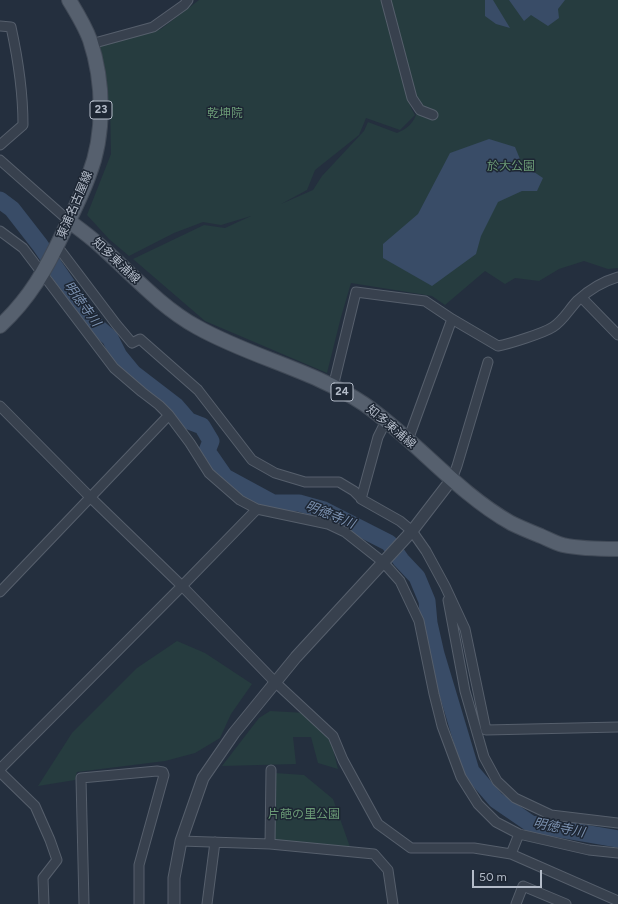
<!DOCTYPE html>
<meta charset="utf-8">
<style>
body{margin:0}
#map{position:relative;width:618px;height:904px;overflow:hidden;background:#242f3e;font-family:Figtree,sans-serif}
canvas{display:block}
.scale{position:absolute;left:472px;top:870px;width:70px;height:18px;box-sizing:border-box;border:2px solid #b4bcc9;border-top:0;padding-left:5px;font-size:12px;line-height:14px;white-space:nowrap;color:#b4bcc9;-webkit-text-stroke:3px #1d2633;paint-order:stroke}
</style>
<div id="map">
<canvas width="618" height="904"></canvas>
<div class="scale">50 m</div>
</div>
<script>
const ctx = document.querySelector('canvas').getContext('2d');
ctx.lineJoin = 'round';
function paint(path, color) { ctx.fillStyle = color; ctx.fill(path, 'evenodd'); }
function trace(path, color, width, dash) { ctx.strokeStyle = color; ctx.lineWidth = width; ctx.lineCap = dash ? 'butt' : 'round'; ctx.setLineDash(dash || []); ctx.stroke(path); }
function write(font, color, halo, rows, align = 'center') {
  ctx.font = font + ' Figtree,"Noto Sans JP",sans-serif'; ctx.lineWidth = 3; ctx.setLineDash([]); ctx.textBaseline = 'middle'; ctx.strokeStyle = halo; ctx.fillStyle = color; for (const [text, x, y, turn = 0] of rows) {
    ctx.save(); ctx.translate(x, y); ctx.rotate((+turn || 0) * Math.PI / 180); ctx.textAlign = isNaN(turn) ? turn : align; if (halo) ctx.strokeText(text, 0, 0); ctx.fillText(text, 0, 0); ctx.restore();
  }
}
paint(new Path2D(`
 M 199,0 L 382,0 L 411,108 L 415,115 L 400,130 L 366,118 L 359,135 L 315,170 L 307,190 L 281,204 L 313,190 L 322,176 L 364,131 L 368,122 L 397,133 C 407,129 415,122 417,111 L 389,0 L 618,0 L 618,268 L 608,269 L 584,261 L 559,269 L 539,281 L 515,278 L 505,284 L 485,271 L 445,305 L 432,296 L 351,283 L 341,317 L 327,373 L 205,321 L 133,259 L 204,225 L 225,228 L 251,216 L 221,225 L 203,222 L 174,233 L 129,256 L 109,239 L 87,215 L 111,154 L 110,105 L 91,44 L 161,29 Z
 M 177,641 L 205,653 L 252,684 L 231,714 L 220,738 L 195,753 L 165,761 L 77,772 L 75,780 L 38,786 L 72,733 L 137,668 Z
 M 270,711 L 306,713 L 331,741 L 338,769 L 318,763 L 311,737 L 293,737 L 296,764 L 222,766 L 259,718 Z
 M 275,773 L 304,775 L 333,799 L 350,847 L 275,840 Z`), '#263c3f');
paint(new Path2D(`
 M 485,0 L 493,0 L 510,28 L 496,24 L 485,16 Z
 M 509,0 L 565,0 L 558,9 L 559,18 L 548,26 L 531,15 L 524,21 Z
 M 489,139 L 515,147 L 522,164 L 543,178 L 537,191 L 522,191 L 498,202 L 481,236 L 476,254 L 432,286 L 383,258 L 383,244 L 418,214 L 450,153 Z`), '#394c67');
trace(new Path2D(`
 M 0,200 L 12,209 L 40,245 L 94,324 L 110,338 L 119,356 L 133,373 L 176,406 L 189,421 L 202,426 L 211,441 L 207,451 L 225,477 L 273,503 L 299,503 L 324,510 L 389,543 L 401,560 L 417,577 L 427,601 L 429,623 L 436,654 L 471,771 L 496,800 L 531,824 L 618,839`), '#394c67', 17);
const minor = new Path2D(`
 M 386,0 L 412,98 L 420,110 L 433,115
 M 0,26 L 11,27 C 18,59 23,91 23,125 L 0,145
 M 91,44 L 153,27 L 184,5 L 188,0
 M 0,160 L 69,221
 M 0,231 L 23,248 L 114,368 L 142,392 L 159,405 L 169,415 L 190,443 L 209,473 L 240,500 L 257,509 L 328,524 L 345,532 L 383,562 L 400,581 L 419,621 L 434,694 L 442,726 L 461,777 L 478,804 L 496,822 L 519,834 L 589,850 L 618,853
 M 57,246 L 116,324 L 132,343 L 140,339 L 198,390 L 252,460 L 275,473 L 305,482 L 339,482 L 354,491 L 361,498
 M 582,298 L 618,335
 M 333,387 L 356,292 L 425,301 L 452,319 L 498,346 C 509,344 544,333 553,327 C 564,320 569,309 578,300 C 589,290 604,281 618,277
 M 0,406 L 90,497 L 182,586 L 276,683 L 333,736 L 343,760 L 378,824 L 411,848 L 474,848 L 511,854
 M 386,421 L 378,437 L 361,499 L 400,521 L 412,531 L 426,551 L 445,586 L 465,629 L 486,730 L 618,727
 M 408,440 L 452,319
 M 452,479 L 457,466 L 488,362
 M 0,592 L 169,415
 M 448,600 L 465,691 L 484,757 L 497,781 L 515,798 L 551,815 L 618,823
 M 0,769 L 182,586 L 257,509
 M 0,772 L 35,806 L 50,840 L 57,860 L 43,878 L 44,904
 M 519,834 L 511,854 L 618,901
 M 181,841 L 270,844 L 374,854 L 388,870 L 393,904
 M 270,844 L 271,770
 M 84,904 L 81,778 L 157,771 L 163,772 L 164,775 L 139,865 L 139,904
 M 207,904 L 215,842
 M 516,904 L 523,886 L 566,904`);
const tertiary = new Path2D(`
 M 174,904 L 174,878 L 181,841 L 203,778 L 234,733 L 296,657 L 412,531 L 452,479`);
const primary = new Path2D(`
 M 69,221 C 78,228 88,235 97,243 C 130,272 159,306 197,327 C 250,357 313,370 364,404 C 415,439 456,492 511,523 C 521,528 531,532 541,536 C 548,539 555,543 563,545 C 581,549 600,549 618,549
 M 0,326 C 30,298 46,269 63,233 C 72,214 82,195 89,175 C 105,134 104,82 90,40 C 85,26 77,13 69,0`);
trace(minor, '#565f6c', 11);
trace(tertiary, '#565f6c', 13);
trace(primary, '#414a57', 16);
trace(minor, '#38414e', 9);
trace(tertiary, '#38414e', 11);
trace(primary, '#56606e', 14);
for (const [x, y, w] of [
 [101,110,22],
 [342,392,22]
]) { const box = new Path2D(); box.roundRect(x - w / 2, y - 9, w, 18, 3); ctx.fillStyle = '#1d2633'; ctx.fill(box); trace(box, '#b4bcc9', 1); }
write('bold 11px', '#b4bcc9', null, [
 ["23",101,110],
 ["24",342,392]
]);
write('12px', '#6b9a76', '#1d2633', [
 ["乾坤院",225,113],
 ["於大公園",511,166],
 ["片葩の里公園",304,814]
]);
write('12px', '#b4bcc9', '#1d2633', [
 ["東浦名古屋線",75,205,-67],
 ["知多東浦線",116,261,43],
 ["知多東浦線",391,427,40]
]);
write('italic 13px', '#7c92b1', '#1d2633', [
 ["明徳寺川",82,304,54],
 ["明徳寺川",330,515,22],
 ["明徳寺川",559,828,11]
]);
</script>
